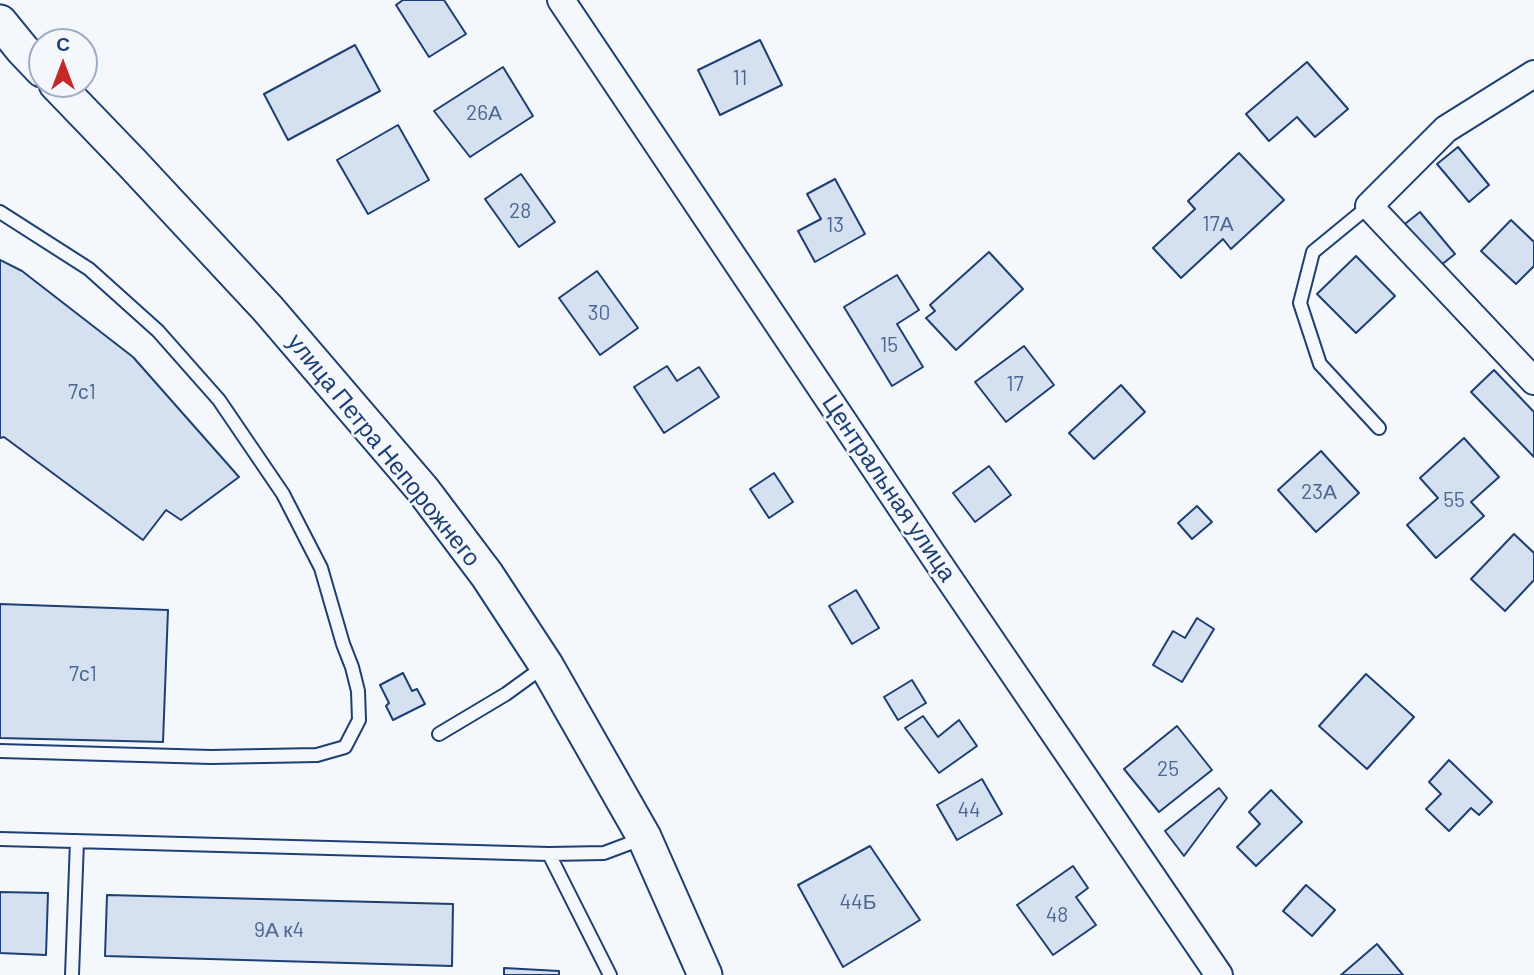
<!DOCTYPE html>
<meta charset="utf-8">
<style>
body{margin:0}
#map{position:relative;width:1534px;height:975px;overflow:hidden;background:#f4f7fb;font-family:Barlow,sans-serif}
canvas{display:block}
.north{position:absolute;left:28px;top:28px;width:70px;height:70px;box-sizing:border-box;background:#f4f7fb;border:2px solid #9eadc5;border-radius:50%;rotate:0deg;font-size:19px;font-weight:700;line-height:28px;text-align:center;color:#1d3f73}
.north::after{content:'';display:block;margin:auto;width:24px;height:32px;background:#c62828;clip-path:polygon(50% 0,100% 100%,50% 72%,0 100%)}
</style>
<div id="map">
<canvas width="1534" height="975"></canvas>
<div class="north">С</div>
</div>
<script>
const ctx = document.querySelector('canvas').getContext('2d');
ctx.lineJoin = 'round';
function paint(path, color) { ctx.fillStyle = color; ctx.fill(path, 'evenodd'); }
function trace(path, color, width, dash) { ctx.strokeStyle = color; ctx.lineWidth = width; ctx.lineCap = dash ? 'butt' : 'round'; ctx.setLineDash(dash || []); ctx.stroke(path); }
function write(font, color, halo, rows, align = 'center') {
  ctx.font = font + ' Barlow,sans-serif'; ctx.lineWidth = 5; ctx.setLineDash([]); ctx.textBaseline = 'middle'; ctx.strokeStyle = halo; ctx.fillStyle = color; for (const [text, x, y, turn = 0] of rows) {
    ctx.save(); ctx.translate(x, y); ctx.rotate((+turn || 0) * Math.PI / 180); ctx.textAlign = isNaN(turn) ? turn : align; if (halo) ctx.strokeText(text, 0, 0); ctx.fillText(text, 0, 0); ctx.restore();
  }
}
const building = new Path2D(`
 M 403,0 L 444,0 L 466,34 L 429,57 L 396,5 Z
 M 760,40 L 782,85 L 720,115 L 698,70 Z
 M 355,45 L 380,91 L 288,140 L 264,94 Z
 M 1307,62 L 1348,109 L 1315,137 L 1297,117 L 1269,141 L 1246,114 Z
 M 503,67 L 533,116 L 470,157 L 434,111 Z
 M 398,125 L 429,180 L 368,214 L 337,160 Z
 M 1458,147 L 1489,185 L 1469,202 L 1437,164 Z
 M 1239,153 L 1284,200 L 1231,249 L 1223,239 L 1181,278 L 1153,248 L 1195,209 L 1188,201 Z
 M 521,174 L 555,222 L 519,247 L 485,199 Z
 M 835,179 L 865,234 L 815,262 L 798,231 L 821,219 L 807,194 Z
 M 1420,212 L 1455,254 L 1436,269 L 1401,227 Z
 M 1511,220 L 1534,242 L 1534,266 L 1516,284 L 1481,251 Z
 M 989,252 L 1023,289 L 956,350 L 926,318 L 935,311 L 930,305 Z
 M 1356,256 L 1395,296 L 1356,333 L 1317,294 Z
 M 0,260 L 22,271 L 133,357 L 239,477 L 181,520 L 166,510 L 143,540 L 4,437 L 0,438 Z
 M 597,271 L 638,328 L 600,355 L 559,298 Z
 M 897,275 L 919,310 L 897,324 L 923,367 L 892,386 L 844,307 Z
 M 1024,346 L 1054,385 L 1006,422 L 975,382 Z
 M 667,366 L 677,381 L 699,367 L 719,397 L 664,433 L 634,387 Z
 M 1494,370 L 1534,412 L 1534,457 L 1471,392 Z
 M 1121,385 L 1145,412 L 1094,459 L 1069,433 Z
 M 1464,438 L 1499,477 L 1471,502 L 1484,516 L 1436,558 L 1407,525 L 1438,498 L 1420,478 Z
 M 1321,451 L 1359,493 L 1316,532 L 1278,490 Z
 M 989,466 L 1011,495 L 975,522 L 953,493 Z
 M 774,473 L 793,502 L 769,518 L 750,489 Z
 M 1197,506 L 1212,522 L 1192,539 L 1178,523 Z
 M 1514,534 L 1534,553 L 1534,580 L 1505,611 L 1471,579 Z
 M 856,590 L 879,628 L 852,644 L 829,606 Z
 M 0,604 L 168,610 L 163,742 L 0,738 Z
 M 1197,618 L 1214,629 L 1182,682 L 1153,665 L 1173,631 L 1185,638 Z
 M 403,673 L 412,691 L 417,689 L 425,704 L 393,720 L 386,706 L 389,703 L 380,685 Z
 M 1366,674 L 1414,717 L 1367,769 L 1319,726 Z
 M 912,680 L 926,703 L 898,720 L 884,697 Z
 M 923,716 L 938,737 L 959,720 L 977,746 L 939,773 L 905,728 Z
 M 1177,726 L 1212,770 L 1159,812 L 1124,769 Z
 M 1449,760 L 1492,802 L 1479,815 L 1471,808 L 1449,831 L 1426,809 L 1441,794 L 1429,782 Z
 M 982,779 L 1002,814 L 957,840 L 937,805 Z
 M 1219,788 L 1227,798 L 1184,856 L 1165,831 Z
 M 1271,790 L 1302,822 L 1256,866 L 1237,847 L 1260,824 L 1249,812 Z
 M 870,846 L 920,920 L 843,967 L 798,885 Z
 M 1073,866 L 1088,888 L 1076,897 L 1096,925 L 1053,955 L 1017,905 Z
 M 1306,885 L 1335,910 L 1312,936 L 1283,911 Z
 M 0,892 L 48,893 L 46,955 L 0,953 Z
 M 107,895 L 453,904 L 452,966 L 105,956 Z
 M 1377,944 L 1403,975 L 1341,975 Z
 M 504,968 L 559,971 L 559,975 L 504,975 Z`);
paint(building, '#d5e0f0');
trace(building, '#1d3f73', 2);
const service = new Path2D(`
 M 1369,206 L 1313,252 L 1300,303 L 1320,364 L 1379,428
 M 0,212 L 89,269 L 158,331 L 219,400 L 283,494 L 321,568 L 343,644 L 352,667 L 358,691 L 359,720 L 345,747 L 317,755 L 211,757 L 0,751
 M 439,734 L 506,694 L 546,665
 M 0,839 L 549,854 L 604,853 L 644,838
 M 549,854 L 610,975
 M 72,975 L 77,841`);
const minor = new Path2D(`
 M 561,0 L 933,555 L 1219,975
 M 1534,74 L 1446,129 L 1369,206 L 1534,381`);
const tertiary = new Path2D(`
 M 0,22 L 22,49 L 42,70
 M 56,84 L 133,164 L 268,309 L 423,490 L 487,575 L 546,665 L 644,837 L 705,975`);
trace(service, '#1d3f73', 16);
trace(minor, '#1d3f73', 30);
trace(tertiary, '#1d3f73', 37);
trace(service, '#f4f7fb', 12);
trace(minor, '#f4f7fb', 26);
trace(tertiary, '#f4f7fb', 33);
write('21px', '#4b6792', null, [
 ["11",740,78],
 ["26А",484,113],
 ["28",520,211],
 ["17А",1218,224],
 ["13",835,225],
 ["30",599,313],
 ["15",889,345],
 ["17",1015,384],
 ["7с1",82,392],
 ["23А",1319,492],
 ["55",1454,500],
 ["7с1",83,674],
 ["25",1168,769],
 ["44",969,810],
 ["44Б",858,902],
 ["48",1057,915],
 ["9А к4",279,930]
]);
write('24px', '#1d3f73', '#f4f7fb', [
 ["улица Петра Непорожнего",384,450,51],
 ["Центральная улица",889,488,56]
]);
</script>
